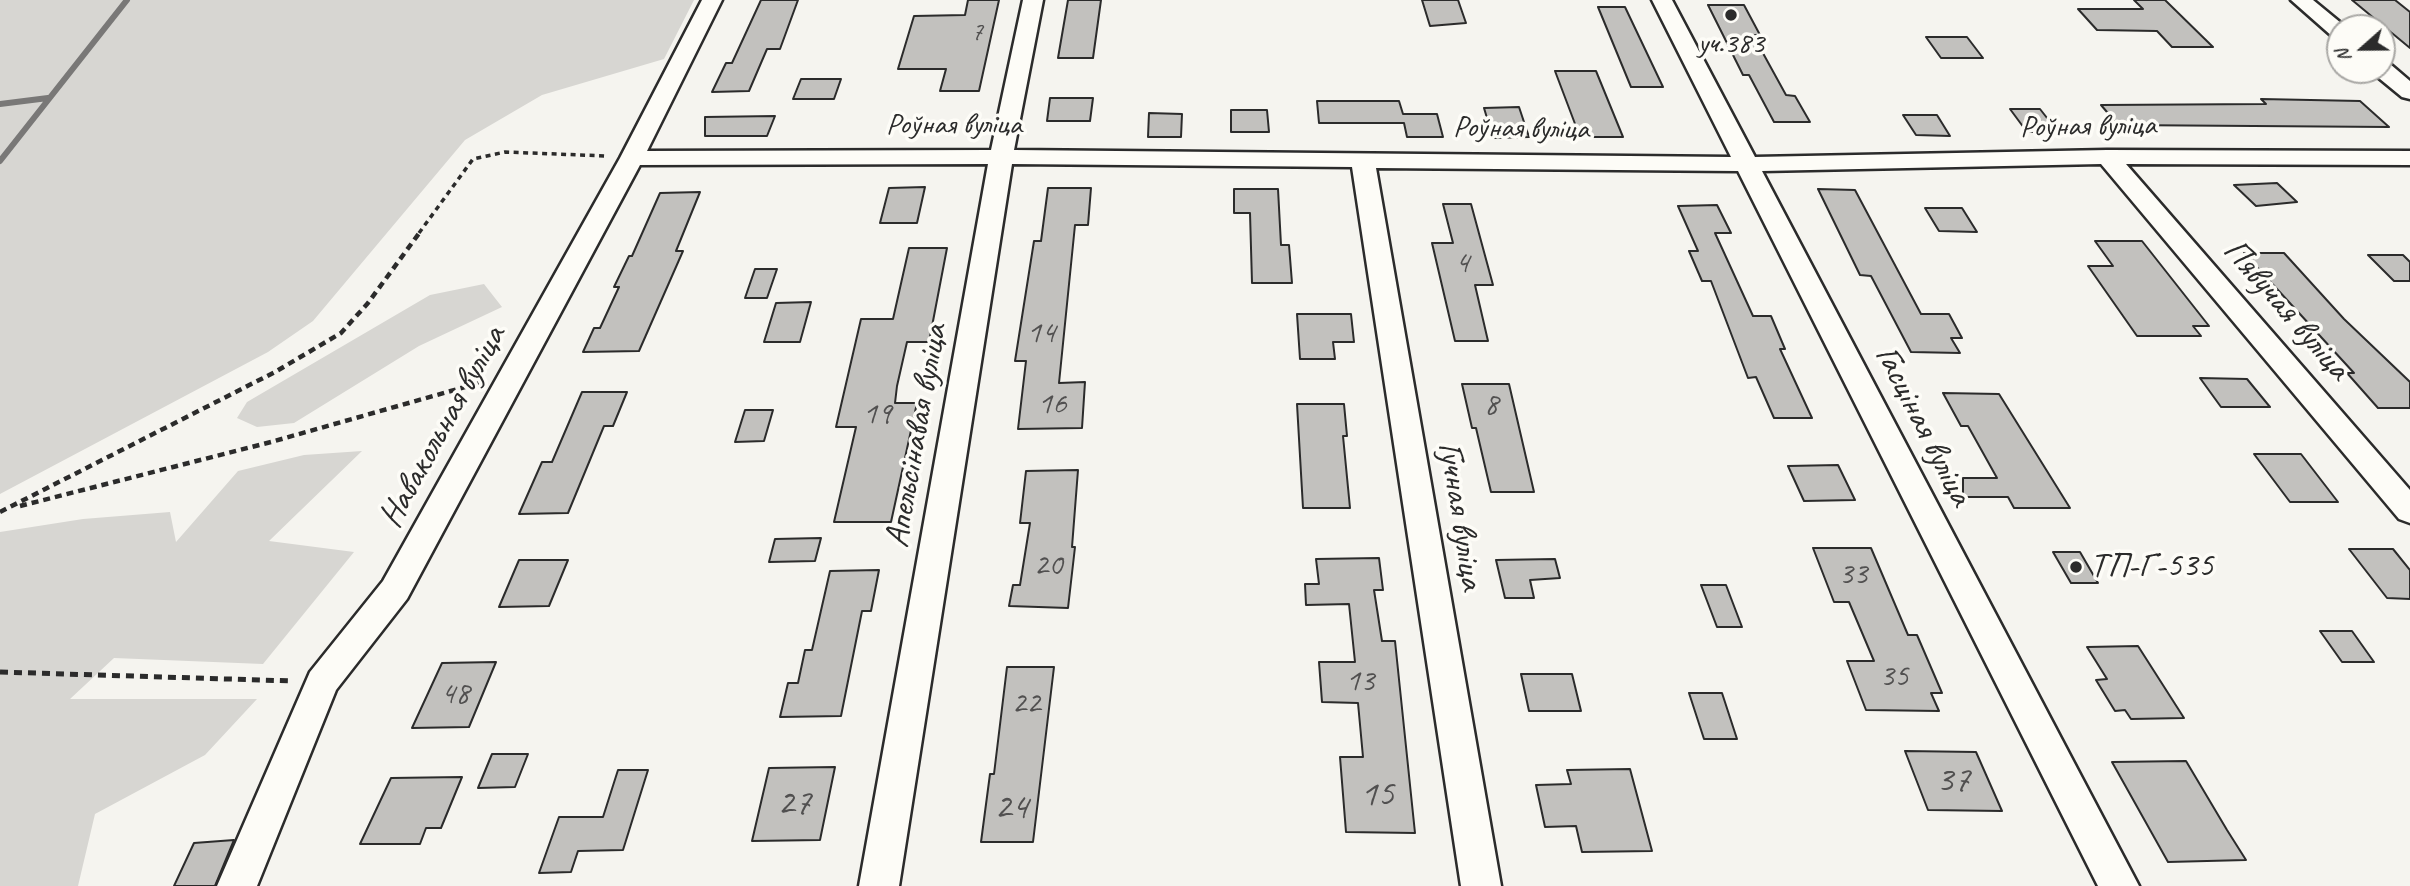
<!DOCTYPE html>
<meta charset="utf-8">
<style>
body{margin:0}
#map{position:relative;width:2410px;height:886px;overflow:hidden;background:#f5f4ef;font-family:Caveat,sans-serif}
canvas{display:block}
.north{position:absolute;left:2326px;top:14px;width:70px;height:70px;box-sizing:border-box;background:#fdfcf7;border:2px solid #a9a8a5;border-radius:50%;rotate:249deg;font-size:19px;font-weight:700;line-height:28px;text-align:center;color:#2b2b2b}
.north::after{content:'';display:block;margin:auto;width:24px;height:32px;background:#2b2b2b;clip-path:polygon(50% 0,100% 100%,50% 72%,0 100%)}
</style>
<div id="map">
<canvas width="2410" height="886"></canvas>
<div class="north">N</div>
</div>
<script>
const ctx = document.querySelector('canvas').getContext('2d');
ctx.lineJoin = 'round';
function paint(path, color) { ctx.fillStyle = color; ctx.fill(path, 'evenodd'); }
function trace(path, color, width, dash) { ctx.strokeStyle = color; ctx.lineWidth = width; ctx.lineCap = dash ? 'butt' : 'round'; ctx.setLineDash(dash || []); ctx.stroke(path); }
function write(font, color, halo, rows, align = 'center') {
  ctx.font = font + ' Caveat,sans-serif'; ctx.lineWidth = 7; ctx.setLineDash([]); ctx.textBaseline = 'middle'; ctx.strokeStyle = halo; ctx.fillStyle = color; for (const [text, x, y, turn = 0] of rows) {
    ctx.save(); ctx.translate(x, y); ctx.rotate((+turn || 0) * Math.PI / 180); ctx.textAlign = isNaN(turn) ? turn : align; if (halo) ctx.strokeText(text, 0, 0); ctx.fillText(text, 0, 0); ctx.restore();
  }
}
paint(new Path2D(`
 M 0,0 L 694,0 L 664,59 L 542,95 L 465,140 L 313,321 L 268,352 L 0,494 Z
 M 484,284 L 502,307 L 419,346 L 294,423 L 257,427 L 237,418 L 247,402 L 430,295 Z
 M 362,451 L 269,541 L 354,552 L 263,664 L 114,658 L 70,699 L 257,699 L 205,755 L 95,814 L 78,886 L 0,886 L 0,532 L 83,519 L 170,512 L 176,542 L 238,471 L 304,455 Z`), '#d7d6d2');
trace(new Path2D(`
 M 0,104 L 48,98
 M 0,161 L 127,0`), '#797877', 6);
const building = new Path2D(`
 M 761,0 L 798,0 L 780,49 L 767,49 L 749,91 L 712,92 L 726,63 L 732,63 Z
 M 968,0 L 999,0 L 979,91 L 940,91 L 946,69 L 898,69 L 914,16 L 965,15 Z
 M 1068,0 L 1101,0 L 1093,58 L 1058,58 Z
 M 1422,0 L 1458,0 L 1466,23 L 1430,26 Z
 M 2134,0 L 2165,0 L 2213,47 L 2172,47 L 2157,31 L 2097,30 L 2078,9 L 2143,9 Z
 M 2352,0 L 2395,0 L 2410,12 L 2410,48 Z
 M 1708,5 L 1744,5 L 1760,35 L 1753,35 L 1786,95 L 1795,96 L 1810,122 L 1774,122 L 1749,75 L 1743,75 Z
 M 1598,7 L 1625,7 L 1663,87 L 1631,87 Z
 M 1926,37 L 1967,37 L 1983,58 L 1941,58 Z
 M 1555,71 L 1596,71 L 1623,137 L 1580,137 Z
 M 801,79 L 841,79 L 834,99 L 793,99 Z
 M 1050,98 L 1093,98 L 1090,121 L 1047,121 Z
 M 2261,99 L 2360,101 L 2389,127 L 2118,125 L 2101,105 L 2266,104 Z
 M 1317,101 L 1399,101 L 1403,114 L 1437,114 L 1443,137 L 1407,137 L 1404,123 L 1319,123 Z
 M 1519,107 L 1529,137 L 1493,138 L 1484,108 Z
 M 2010,109 L 2040,109 L 2058,132 L 2027,132 Z
 M 1231,110 L 1267,110 L 1269,132 L 1231,132 Z
 M 1149,113 L 1182,114 L 1181,137 L 1148,137 Z
 M 1903,115 L 1937,115 L 1950,136 L 1916,135 Z
 M 775,116 L 767,136 L 705,136 L 705,117 Z
 M 2277,183 L 2297,202 L 2256,206 L 2234,185 Z
 M 925,187 L 917,223 L 880,223 L 889,188 Z
 M 1048,188 L 1091,188 L 1088,225 L 1075,225 L 1059,383 L 1085,382 L 1082,428 L 1018,429 L 1026,361 L 1015,361 L 1034,241 L 1041,241 Z
 M 1234,189 L 1278,189 L 1281,245 L 1289,245 L 1292,283 L 1252,283 L 1250,213 L 1234,213 Z
 M 1818,189 L 1855,190 L 1921,314 L 1949,314 L 1962,338 L 1951,338 L 1960,353 L 1911,352 L 1871,276 L 1860,275 Z
 M 700,192 L 676,251 L 683,251 L 639,351 L 583,352 L 594,328 L 600,328 L 619,287 L 614,287 L 629,256 L 632,256 L 660,193 Z
 M 1443,204 L 1471,204 L 1493,285 L 1475,285 L 1488,341 L 1455,341 L 1432,243 L 1453,243 Z
 M 1717,205 L 1731,233 L 1715,233 L 1753,316 L 1771,316 L 1785,349 L 1780,349 L 1812,418 L 1774,418 L 1756,377 L 1748,378 L 1711,281 L 1702,281 L 1689,251 L 1698,251 L 1678,206 Z
 M 1925,208 L 1962,208 L 1977,232 L 1939,231 Z
 M 2095,241 L 2142,241 L 2209,326 L 2193,326 L 2201,336 L 2137,336 L 2088,266 L 2113,266 Z
 M 909,248 L 947,248 L 929,342 L 907,342 L 897,386 L 895,403 L 917,403 L 891,522 L 834,522 L 856,427 L 836,427 L 861,319 L 893,319 Z
 M 2244,253 L 2284,253 L 2344,319 L 2410,382 L 2410,408 L 2378,408 L 2347,373 L 2354,373 Z
 M 2368,255 L 2403,255 L 2410,262 L 2410,281 L 2394,281 Z
 M 755,269 L 777,269 L 767,298 L 745,298 Z
 M 811,302 L 800,342 L 764,342 L 776,303 Z
 M 1297,314 L 1351,314 L 1354,342 L 1333,342 L 1335,359 L 1300,359 Z
 M 2200,378 L 2247,379 L 2270,407 L 2221,407 Z
 M 1462,384 L 1509,384 L 1534,492 L 1491,492 L 1476,428 L 1472,428 Z
 M 582,392 L 627,392 L 613,426 L 604,426 L 568,513 L 519,514 L 542,462 L 552,462 Z
 M 1943,393 L 1999,394 L 2070,508 L 2014,508 L 2008,497 L 1963,497 L 1963,478 L 1997,478 L 1968,426 L 1961,426 Z
 M 1297,404 L 1344,404 L 1347,436 L 1343,436 L 1350,508 L 1303,508 Z
 M 745,410 L 773,410 L 764,441 L 735,442 Z
 M 2254,454 L 2301,454 L 2338,502 L 2290,502 Z
 M 1838,465 L 1855,500 L 1804,501 L 1788,466 Z
 M 1078,470 L 1072,547 L 1075,547 L 1068,608 L 1009,606 L 1013,585 L 1020,585 L 1030,523 L 1020,523 L 1026,471 Z
 M 821,538 L 815,561 L 769,562 L 775,539 Z
 M 1813,548 L 1871,548 L 1908,635 L 1917,635 L 1942,693 L 1931,693 L 1939,711 L 1866,710 L 1847,661 L 1874,661 L 1849,602 L 1834,602 Z
 M 2349,549 L 2393,549 L 2410,570 L 2410,599 L 2387,598 Z
 M 2053,552 L 2080,552 L 2098,583 L 2071,583 Z
 M 1379,558 L 1383,590 L 1374,590 L 1382,641 L 1395,641 L 1415,833 L 1346,832 L 1340,757 L 1363,757 L 1358,703 L 1322,702 L 1319,662 L 1355,662 L 1349,604 L 1306,605 L 1305,584 L 1319,584 L 1316,559 Z
 M 1555,559 L 1560,578 L 1530,580 L 1534,598 L 1505,598 L 1496,560 Z
 M 519,560 L 568,560 L 549,606 L 499,607 Z
 M 879,570 L 871,611 L 862,611 L 841,716 L 780,717 L 788,683 L 798,683 L 805,650 L 812,650 L 830,571 Z
 M 1701,585 L 1726,585 L 1742,627 L 1717,627 Z
 M 2320,631 L 2352,631 L 2374,662 L 2342,662 Z
 M 2138,646 L 2184,718 L 2131,719 L 2125,710 L 2115,711 L 2096,680 L 2107,679 L 2087,647 Z
 M 496,662 L 469,727 L 412,728 L 442,663 Z
 M 1007,667 L 1054,667 L 1033,842 L 981,842 L 990,774 L 994,774 Z
 M 1521,674 L 1572,674 L 1581,711 L 1529,711 Z
 M 1689,693 L 1722,693 L 1737,739 L 1704,739 Z
 M 1905,751 L 1976,752 L 2002,811 L 1928,810 Z
 M 492,754 L 528,754 L 515,787 L 478,788 Z
 M 2186,761 L 2227,830 L 2246,860 L 2168,862 L 2112,762 Z
 M 835,767 L 820,840 L 752,841 L 769,768 Z
 M 1630,769 L 1652,851 L 1582,852 L 1576,826 L 1545,827 L 1536,785 L 1571,784 L 1567,770 Z
 M 618,770 L 648,770 L 623,850 L 578,851 L 571,872 L 539,873 L 559,817 L 603,817 Z
 M 462,777 L 441,828 L 426,828 L 420,844 L 360,844 L 391,778 Z
 M 234,840 L 215,886 L 174,886 L 194,843 Z`);
paint(building, '#c2c1be');
trace(building, '#2b2b2b', 2);
const minor = new Path2D(`
 M 702,0 L 722,0 L 647,151 L 991,150 L 1023,0 L 1043,0 L 1014,150 L 1731,157 L 1652,0 L 1672,0 L 1755,157 L 2107,150 L 2410,151 L 2410,165 L 2126,164 L 2410,490 L 2410,523 L 2399,519 L 2101,164 L 1762,171 L 2139,886 L 2098,886 L 1738,171 L 1376,168 L 1501,886 L 1461,886 L 1352,167 L 1012,164 L 899,886 L 859,886 L 988,164 L 640,165 L 407,599 L 336,690 L 257,886 L 217,886 L 310,672 L 383,581 L 620,158 Z
 M 2291,0 L 2313,0 L 2347,28 L 2340,28 L 2340,39 L 2333,37 Z
 M 2382,63 L 2390,64 L 2410,81 L 2410,99 L 2402,97 L 2374,74 L 2372,70 L 2382,70 Z`);
trace(minor, '#2b2b2b', 5);
trace(new Path2D(`
 M 419,233 L 473,159 L 505,152 L 607,156`), '#2b2b2b', 3.5, [5, 4.5]);
trace(new Path2D(`
 M 20,506 L 271,442 L 479,383
 M 0,512 L 275,372 L 341,333 L 368,303 L 420,232`), '#2b2b2b', 4.5, [7, 5]);
trace(new Path2D(`
 M 0,672 L 293,681`), '#2b2b2b', 5, [8, 6]);
paint(minor, '#fdfcf7');
for (const [x, y, r, color] of [
 [1731,15,7,"#2b2b2b"],
 [2076,567,7,"#2b2b2b"]
]) { const dot = new Path2D(); dot.arc(x, y, r, 0, 2 * Math.PI); ctx.fillStyle = color; ctx.fill(dot); trace(dot, '#fdfcf7', 2.5); }
write('26px', '#515050', null, [
 ["7",977,33]
]);
write('30px', '#2b2b2b', '#fdfcf7', [
 ["уч.383",1731,44]
]);
write('30px', '#2b2b2b', '#fdfcf7', [
 ["Роўная вуліца",954,125],
 ["Роўная вуліца",2088,127,-1],
 ["Роўная вуліца",1521,129,1]
]);
write('32px', '#515050', null, [
 ["4",1462,264],
 ["14",1041,334],
 ["16",1052,405],
 ["8",1491,406],
 ["19",877,415],
 ["20",1048,566],
 ["33",1853,575],
 ["35",1894,677],
 ["13",1360,682],
 ["48",455,695],
 ["22",1026,704]
]);
write('35px', '#2b2b2b', '#fdfcf7', [
 ["Пявучая вуліца",2286,310,49],
 ["Гасціная вуліца",1923,426,63],
 ["Навакольная вуліца",443,427,-61],
 ["Апельсінавая вуліца",917,436,-80],
 ["Гучная вуліца",1460,516,81]
]);
write('35px', '#2b2b2b', '#fdfcf7', [
 ["ТП-Г-535",2090,567]
], 'left');
write('38px', '#515050', null, [
 ["37",1953,781],
 ["15",1377,795],
 ["27",794,804],
 ["24",1011,808]
]);
</script>
